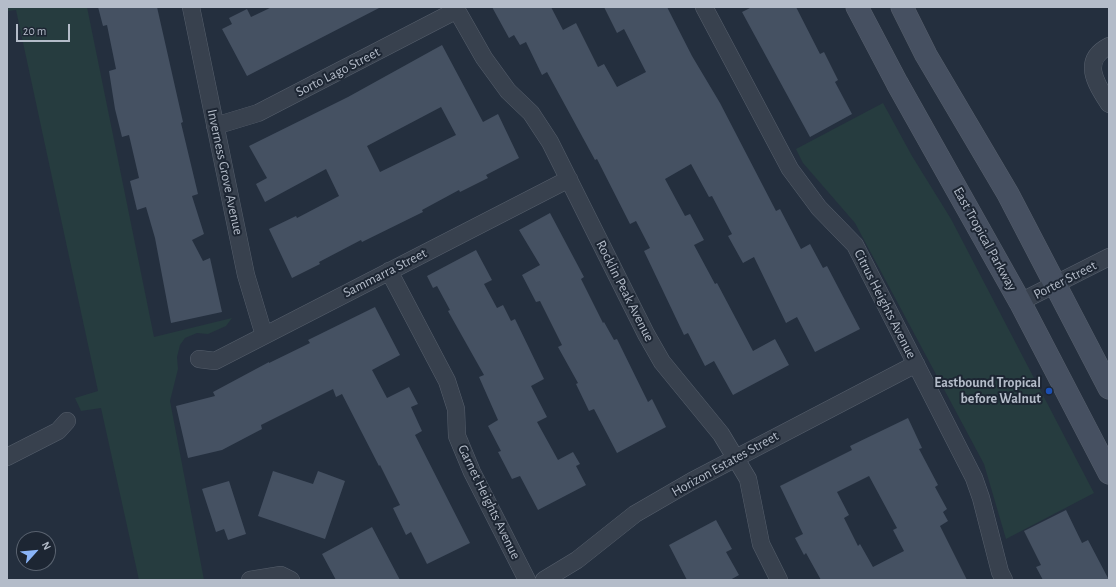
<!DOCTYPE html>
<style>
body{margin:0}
#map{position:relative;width:1116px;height:587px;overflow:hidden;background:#242f3e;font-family:"Alegreya Sans",sans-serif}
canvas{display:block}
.frame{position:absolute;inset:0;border:8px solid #b4bcc9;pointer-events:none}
.north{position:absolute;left:16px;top:531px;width:40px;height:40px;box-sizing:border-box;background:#1d2633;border:1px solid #59626f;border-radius:50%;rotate:63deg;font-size:11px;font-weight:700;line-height:16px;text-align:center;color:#b4bcc9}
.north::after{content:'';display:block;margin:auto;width:14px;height:18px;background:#8ab4f8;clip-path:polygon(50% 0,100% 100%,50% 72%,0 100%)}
.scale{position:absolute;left:16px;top:24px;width:54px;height:18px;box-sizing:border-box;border:2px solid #b4bcc9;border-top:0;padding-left:5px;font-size:12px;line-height:14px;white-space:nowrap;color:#b4bcc9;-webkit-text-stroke:3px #1d2633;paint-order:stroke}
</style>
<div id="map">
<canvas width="1116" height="587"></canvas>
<div class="frame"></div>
<div class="north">N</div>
<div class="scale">20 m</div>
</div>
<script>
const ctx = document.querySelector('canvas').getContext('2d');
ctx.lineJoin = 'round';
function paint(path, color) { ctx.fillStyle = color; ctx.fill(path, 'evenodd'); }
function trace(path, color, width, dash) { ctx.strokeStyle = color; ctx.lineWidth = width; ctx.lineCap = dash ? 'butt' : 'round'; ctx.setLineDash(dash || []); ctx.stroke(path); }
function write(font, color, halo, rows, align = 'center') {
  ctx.font = font + ' "Alegreya Sans",sans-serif'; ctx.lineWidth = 4; ctx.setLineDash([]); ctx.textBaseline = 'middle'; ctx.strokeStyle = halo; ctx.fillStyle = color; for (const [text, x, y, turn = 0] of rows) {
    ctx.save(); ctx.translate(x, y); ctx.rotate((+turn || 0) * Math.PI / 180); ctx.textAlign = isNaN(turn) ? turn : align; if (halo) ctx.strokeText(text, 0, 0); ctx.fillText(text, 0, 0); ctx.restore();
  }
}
paint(new Path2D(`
 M 7,7 L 87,7 L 154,337 L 232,318 L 226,326 L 208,334 L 197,333 L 185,338 L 180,345 L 177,357 L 178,369 L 170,401 L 204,580 L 139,580 L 101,408 L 81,411 L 75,398 L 98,391 L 16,10 L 7,11 Z
 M 883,103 L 912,156 L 951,219 L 1094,493 L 1006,539 L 984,464 L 855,223 L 803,163 L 796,149 Z`), '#263c3f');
paint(new Path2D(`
 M 98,7 L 157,7 L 183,122 L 181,123 L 198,194 L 192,196 L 204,234 L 192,240 L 203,261 L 210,258 L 222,312 L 171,323 L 155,238 L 146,207 L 137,210 L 130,181 L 139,178 L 129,135 L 122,137 L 115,109 L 109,71 L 116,69 L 107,25 L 103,26 Z
 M 272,7 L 381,7 L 247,76 L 222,29 L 232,24 L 229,18 L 247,9 L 251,17 Z
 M 492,7 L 551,7 L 563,30 L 576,23 L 598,67 L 604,64 L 617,87 L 646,72 L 624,29 L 617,33 L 604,7 L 667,7 L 692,56 L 720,103 L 776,211 L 780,209 L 801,249 L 810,244 L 823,268 L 827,266 L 860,329 L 815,352 L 797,317 L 786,323 L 754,257 L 743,263 L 728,236 L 732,234 L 712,196 L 709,197 L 691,164 L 665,179 L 685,216 L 690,214 L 704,240 L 694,245 L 715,284 L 717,283 L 753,351 L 775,339 L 789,365 L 733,395 L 714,361 L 705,366 L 688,333 L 684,335 L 644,251 L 650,248 L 636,221 L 630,224 L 597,159 L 595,160 L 547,72 L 542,75 L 526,42 L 520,45 L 514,35 L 509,38 Z
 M 752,7 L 796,7 L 820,54 L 824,52 L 838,80 L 835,82 L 852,114 L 810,137 L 742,12 Z
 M 442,45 L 483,122 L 498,114 L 519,158 L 486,175 L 488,178 L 460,192 L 459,190 L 422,210 L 423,212 L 362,242 L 361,240 L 319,262 L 320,264 L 292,278 L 269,229 L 296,216 L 297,218 L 339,196 L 326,169 L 265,202 L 256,184 L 267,178 L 249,146 L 348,97 ZM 441,107 L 456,135 L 380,172 L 367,146 Z
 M 550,213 L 584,277 L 581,279 L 603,323 L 604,322 L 614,340 L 617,339 L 648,402 L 652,399 L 666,427 L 617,453 L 594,409 L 589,411 L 576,384 L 578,383 L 558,347 L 562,345 L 540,301 L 536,302 L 522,275 L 540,265 L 519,230 Z
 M 476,250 L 492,280 L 484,284 L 497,308 L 503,305 L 511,321 L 515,319 L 544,379 L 531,386 L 547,417 L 537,422 L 558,460 L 573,452 L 580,464 L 576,466 L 586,485 L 538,510 L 520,476 L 512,479 L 498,452 L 501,451 L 488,426 L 498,420 L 479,377 L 484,375 L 448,311 L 450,310 L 437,286 L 433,288 L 427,276 Z
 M 375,307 L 400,355 L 372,370 L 387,398 L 409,387 L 418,404 L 411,407 L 422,431 L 415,435 L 470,543 L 427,564 L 411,532 L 406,535 L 393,508 L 400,505 L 380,465 L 379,466 L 342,394 L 336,397 L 333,389 L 261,425 L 262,429 L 222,450 L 188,458 L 176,406 L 215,396 L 213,392 L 269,362 L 269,363 L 310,343 L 308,340 Z
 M 908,418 L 922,448 L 919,449 L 938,485 L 935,487 L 947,509 L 943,512 L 948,521 L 940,526 L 967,580 L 821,580 L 806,553 L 804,555 L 795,538 L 803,534 L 780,486 L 852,450 L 850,446 ZM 869,476 L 897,528 L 893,530 L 904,551 L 873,567 L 860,544 L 858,546 L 844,518 L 849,515 L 837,492 Z
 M 273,471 L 313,484 L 318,471 L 345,481 L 325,539 L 258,516 Z
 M 229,481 L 246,534 L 228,540 L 224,529 L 216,532 L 202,489 Z
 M 1066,510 L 1082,543 L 1088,540 L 1109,580 L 1043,580 L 1036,567 L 1041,565 L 1024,531 Z
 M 716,520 L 732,549 L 726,552 L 739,575 L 730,580 L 687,580 L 669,545 Z
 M 372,527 L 400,580 L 336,580 L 322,554 Z`), '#455162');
const street = new Path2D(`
 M 191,7 L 246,275 L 264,335
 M 455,7 L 484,58 L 508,91 L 531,113 L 550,142 L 646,334 L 662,362 L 721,434 L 748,479 L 761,544 L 779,580
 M 704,7 L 790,169 L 819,208 L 855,245 L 974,478 L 981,498 L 1000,572 L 1004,580
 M 1109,46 C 1080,61 1097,85 1109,104
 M 215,126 L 258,113 L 457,10
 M 389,271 L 447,381 L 456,409 L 457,436 L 472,472 L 527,580
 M 1020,302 L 1109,257
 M 199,359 L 215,361 L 569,179
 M 7,457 L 58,431 L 67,421
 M 250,580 L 281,575 L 291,580
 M 544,580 L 577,560 L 635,514 L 692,481 L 916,364`);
const secondary = new Path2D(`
 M 857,7 L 897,83 L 1020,302 L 1109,473
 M 902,7 L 926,55 L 1008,194 L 1109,388`);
trace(street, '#565f6c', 18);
trace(secondary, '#565f6c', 23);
trace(street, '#38414e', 17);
trace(secondary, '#465061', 22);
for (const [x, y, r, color] of [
 [1049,391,4,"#1a4fb4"]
]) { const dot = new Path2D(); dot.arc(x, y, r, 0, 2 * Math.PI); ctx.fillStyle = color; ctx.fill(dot); trace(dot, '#1d2633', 1.5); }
write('14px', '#b4bcc9', '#1d2633', [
 ["Sorto Lago Street",338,72,-27],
 ["Inverness Grove Avenue",225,172,78],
 ["East Tropical Parkway",985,239,61],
 ["Sammarra Street",385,273,-27],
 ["Porter Street",1065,280,-27],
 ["Rocklin Peak Avenue",625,291,63],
 ["Citrus Heights Avenue",885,304,63],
 ["Horizon Estates Street",725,464,-29],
 ["Garnet Heights Avenue",489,502,64]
]);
write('bold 14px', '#b4bcc9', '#1d2633', [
 ["Eastbound Tropical",1041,383],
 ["before Walnut",1041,399]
], 'right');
</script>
